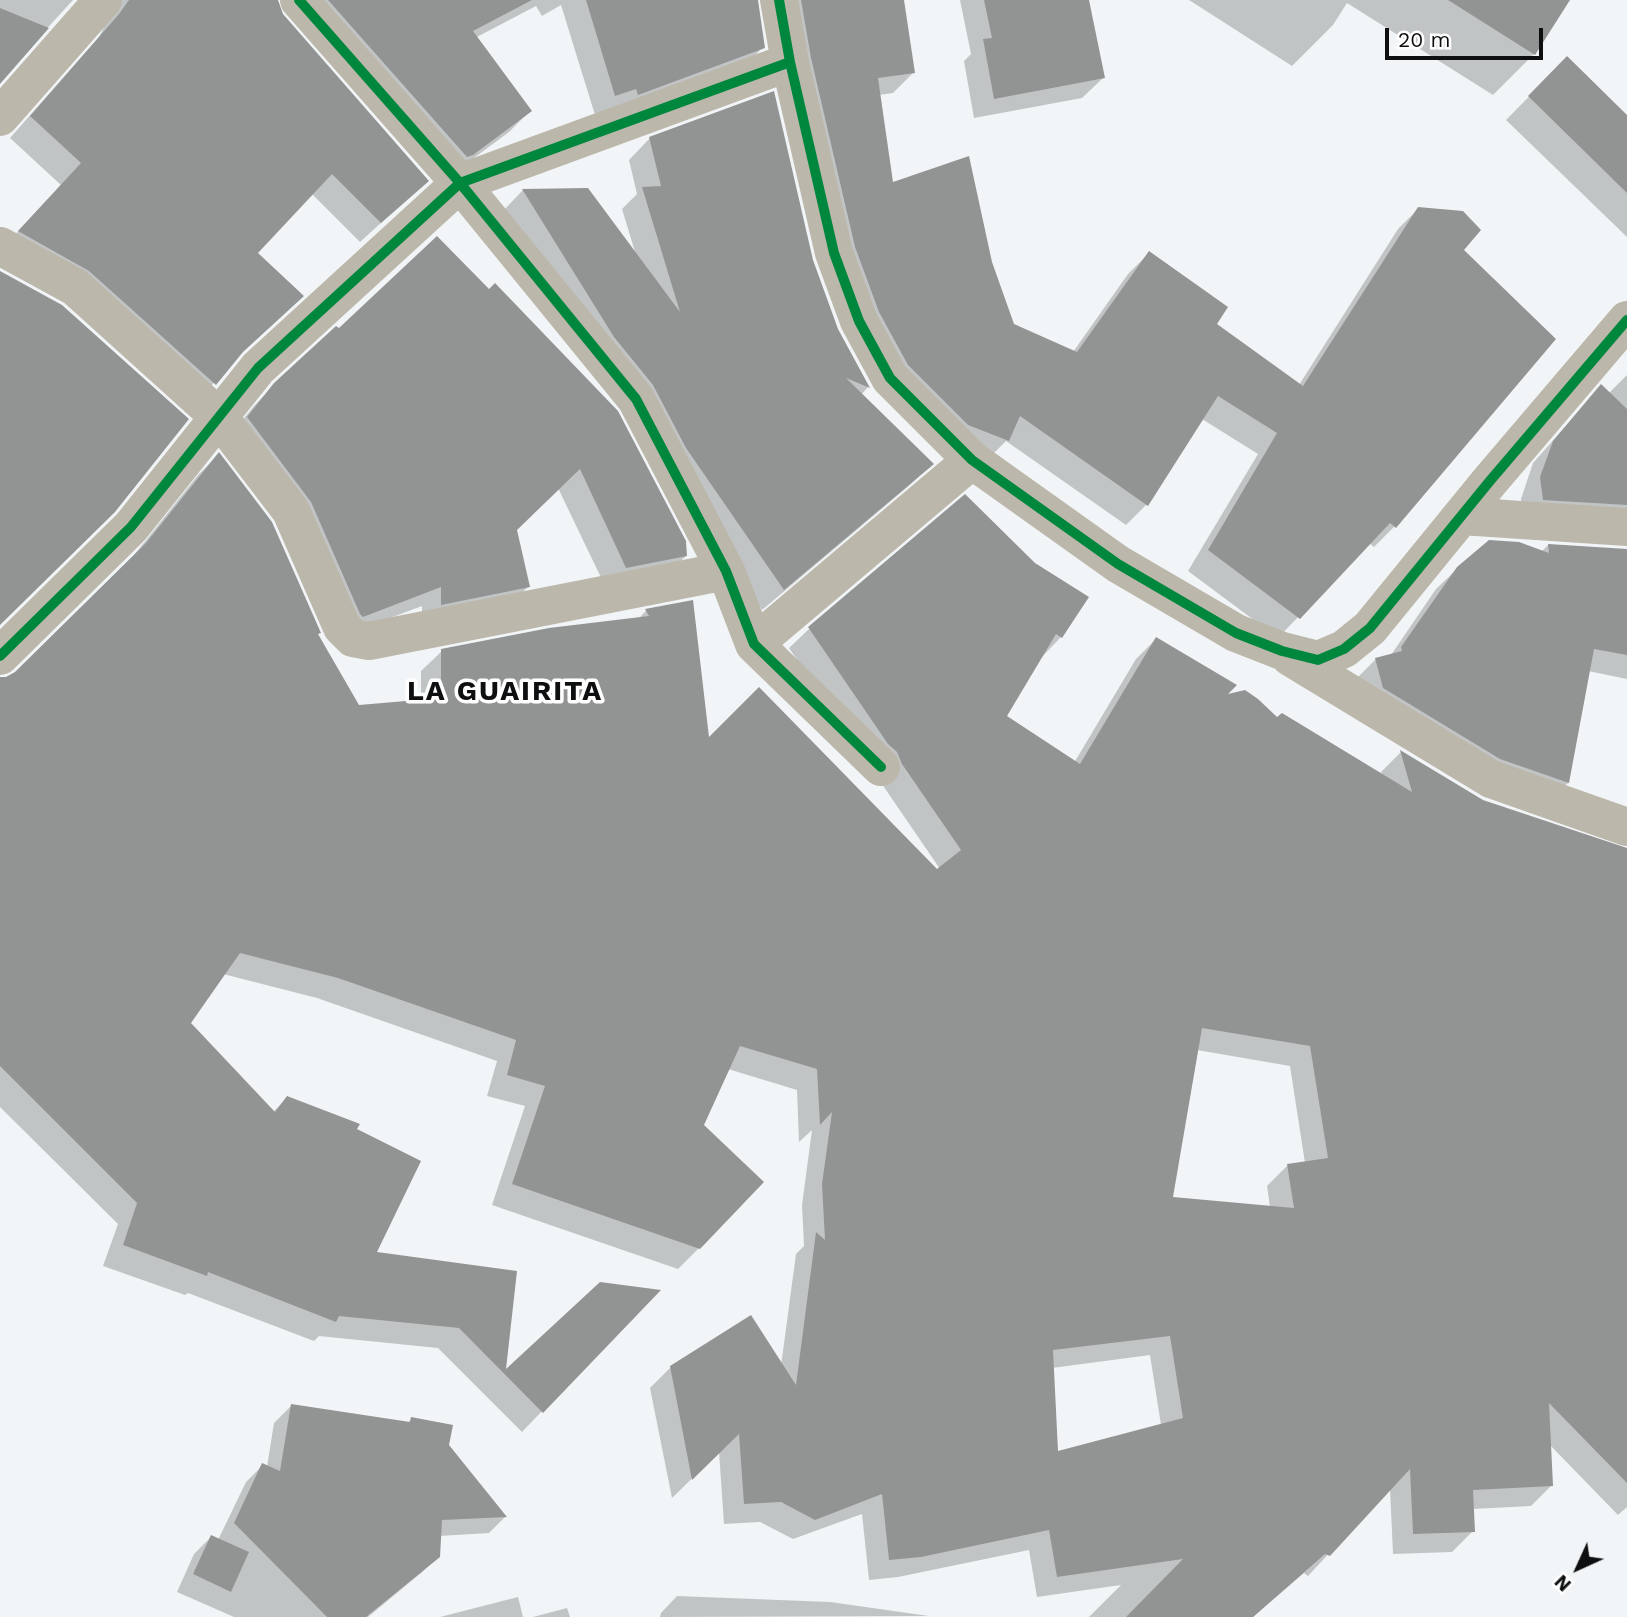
<!DOCTYPE html>
<style>
body{margin:0}
#map{position:relative;width:1627px;height:1617px;overflow:hidden;background:#f2f5f7;font-family:"Work Sans",sans-serif}
canvas{display:block}
.north{position:absolute;left:1543px;top:1533px;width:70px;height:70px;-webkit-text-stroke:5px #fff;paint-order:stroke;rotate:225deg;font-size:19px;font-weight:700;line-height:28px;text-align:center;color:#0d0f10}
.north::after{content:'';display:block;margin:auto;width:24px;height:32px;background:#0d0f10;clip-path:polygon(50% 0,100% 100%,50% 72%,0 100%)}
.scale{position:absolute;left:1385px;top:28px;width:158px;height:32px;box-sizing:border-box;border:4px solid #0d0f10;border-top:0;padding-left:9px;font-size:21px;line-height:24px;white-space:nowrap;color:#0d0f10;-webkit-text-stroke:5px #fff;paint-order:stroke}
</style>
<div id="map">
<canvas width="1627" height="1617"></canvas>
<div class="north">N</div>
<div class="scale">20 m</div>
</div>
<script>
const ctx = document.querySelector('canvas').getContext('2d');
ctx.lineJoin = 'round';
function paint(path, color) { ctx.fillStyle = color; ctx.fill(path, 'evenodd'); }
function trace(path, color, width, dash) { ctx.strokeStyle = color; ctx.lineWidth = width; ctx.lineCap = dash ? 'butt' : 'round'; ctx.setLineDash(dash || []); ctx.stroke(path); }
function write(font, color, halo, rows, align = 'center') {
  ctx.font = font + ' "Work Sans",sans-serif'; ctx.lineWidth = 7; ctx.setLineDash([]); ctx.textBaseline = 'middle'; ctx.strokeStyle = halo; ctx.fillStyle = color; for (const [text, x, y, turn = 0] of rows) {
    ctx.save(); ctx.translate(x, y); ctx.rotate((+turn || 0) * Math.PI / 180); ctx.textAlign = isNaN(turn) ? turn : align; if (halo) ctx.strokeText(text, 0, 0); ctx.fillText(text, 0, 0); ctx.restore();
  }
}
paint(new Path2D(`
 M 0,0 L 73,0 L 0,80 Z
 M 89,0 L 276,0 L 281,15 L 427,181 L 360,242 L 311,193 L 255,253 L 236,358 L 195,404 L 0,251 L 61,185 L 10,138 L 99,37 L 104,27 Z
 M 286,0 L 756,0 L 763,47 L 743,68 L 595,115 L 561,5 L 542,16 L 536,6 L 475,38 L 530,111 L 509,132 L 451,175 Z
 M 767,0 L 902,0 L 914,72 L 893,93 L 879,95 L 891,185 L 991,262 L 1013,325 L 1073,352 L 1128,274 L 1149,253 L 1214,324 L 1299,385 L 1398,229 L 1419,208 L 1462,250 L 1394,527 L 1374,547 L 1369,543 L 1278,638 L 1188,571 L 1258,454 L 1202,419 L 1146,505 L 1126,525 L 1006,441 L 987,460 L 888,385 Z
 M 960,0 L 1088,0 L 1103,78 L 1082,98 L 974,118 L 964,61 L 971,54 Z
 M 1189,0 L 1568,0 L 1534,54 L 1493,95 L 1347,3 L 1333,25 L 1292,66 Z
 M 1567,58 L 1627,117 L 1627,237 L 1506,120 Z
 M 649,139 L 812,261 L 837,329 L 868,387 L 861,395 L 931,464 L 911,484 L 762,610 L 666,469 L 503,211 L 523,190 L 636,255 L 622,209 L 637,194 L 629,160 Z
 M 437,239 L 686,556 L 665,576 L 606,588 L 558,488 L 515,530 L 528,587 L 507,607 L 422,624 L 422,606 L 342,636 L 227,439 L 254,406 L 275,384 L 339,331 Z
 M 1627,375 L 1627,541 L 1523,519 L 1521,499 L 1533,463 L 1601,386 L 1609,393 Z
 M 218,455 L 358,707 L 421,701 L 421,671 L 442,651 L 637,620 L 646,611 L 691,602 L 707,740 L 937,872 L 940,869 L 789,648 L 810,628 L 965,497 L 1061,637 L 1041,658 L 1005,717 L 1074,763 L 1136,659 L 1156,639 L 1223,697 L 1277,719 L 1382,775 L 1381,772 L 1401,752 L 1483,801 L 1627,855 L 1627,1507 L 1618,1515 L 1549,1444 L 1551,1486 L 1531,1506 L 1472,1509 L 1473,1531 L 1452,1552 L 1393,1554 L 1390,1488 L 1308,1576 L 1304,1573 L 1253,1617 L 1089,1617 L 1121,1585 L 1037,1597 L 1029,1550 L 898,1577 L 869,1580 L 862,1514 L 793,1539 L 760,1522 L 724,1524 L 719,1452 L 672,1498 L 650,1388 L 671,1367 L 781,1366 L 796,1254 L 804,1246 L 802,1205 L 812,1130 L 799,1142 L 797,1090 L 728,1069 L 702,1125 L 699,1248 L 678,1269 L 492,1205 L 525,1106 L 487,1096 L 497,1061 L 317,998 L 223,974 L 189,1023 L 273,1112 L 287,1098 L 355,1130 L 375,1253 L 515,1273 L 504,1373 L 601,1284 L 542,1411 L 522,1432 L 438,1348 L 319,1336 L 314,1341 L 188,1293 L 185,1295 L 103,1266 L 118,1224 L 0,1107 L 0,679 L 7,679 L 16,673 L 127,564 L 198,475 ZM 1197,1050 L 1290,1066 L 1305,1163 L 1287,1166 L 1267,1186 L 1270,1207 L 1171,1199 ZM 1150,1355 L 1161,1425 L 1057,1453 L 1052,1368 Z
 M 1548,545 L 1627,550 L 1627,679 L 1588,671 L 1568,783 L 1547,803 L 1355,680 L 1376,659 L 1391,655 L 1436,589 L 1458,568 L 1541,552 Z
 M 291,1406 L 407,1424 L 412,1418 L 447,1446 L 505,1517 L 489,1533 L 439,1536 L 439,1556 L 421,1573 L 368,1617 L 234,1617 L 177,1592 L 194,1554 L 211,1537 L 218,1540 L 246,1482 L 263,1465 L 267,1467 L 274,1423 Z
 M 677,1596 L 830,1602 L 929,1616 L 660,1617 L 661,1613 Z
 M 518,1597 L 523,1617 L 440,1617 Z
 M 567,1608 L 570,1617 L 533,1617 Z`), '#0003');
paint(new Path2D(`
 M 129,0 L 278,0 L 283,14 L 429,181 L 381,223 L 332,174 L 258,253 L 304,296 L 243,352 L 216,385 L 89,271 L 18,231 L 81,163 L 30,116 L 119,14 Z
 M 328,0 L 532,0 L 473,31 L 532,111 L 473,155 L 467,157 Z
 M 586,0 L 758,0 L 765,48 L 638,95 L 636,89 L 615,96 Z
 M 801,0 L 904,0 L 915,73 L 878,78 L 893,182 L 969,156 L 992,262 L 1014,324 L 1077,352 L 1149,251 L 1228,307 L 1217,324 L 1303,386 L 1418,207 L 1463,211 L 1481,230 L 1464,250 L 1556,339 L 1396,528 L 1390,523 L 1300,619 L 1208,550 L 1277,433 L 1218,396 L 1148,506 L 1020,416 L 1009,441 L 968,425 L 908,365 L 879,312 L 855,247 L 811,58 Z
 M 984,0 L 1089,0 L 1105,78 L 994,99 L 983,39 L 992,38 Z
 M 1448,0 L 1570,0 L 1535,55 Z
 M 0,8 L 49,28 L 0,84 Z
 M 1567,56 L 1627,115 L 1627,193 L 1528,96 Z
 M 774,91 L 813,260 L 838,329 L 870,388 L 846,378 L 934,464 L 784,590 L 686,448 L 653,385 L 614,337 L 522,189 L 588,188 L 680,312 L 642,187 L 661,186 L 649,137 Z
 M 437,236 L 489,289 L 495,283 L 618,411 L 686,541 L 687,556 L 626,568 L 580,469 L 517,530 L 530,587 L 441,605 L 441,587 L 363,617 L 360,614 L 311,502 L 247,417 L 274,383 L 336,326 L 339,328 Z
 M 0,271 L 62,305 L 189,419 L 115,512 L 0,625 Z
 M 1601,384 L 1627,409 L 1627,505 L 1543,500 L 1540,477 L 1553,441 Z
 M 219,452 L 272,522 L 321,633 L 318,634 L 359,705 L 441,698 L 441,649 L 549,628 L 649,616 L 645,609 L 693,600 L 709,737 L 759,687 L 937,869 L 961,850 L 902,764 L 897,752 L 888,744 L 808,627 L 965,494 L 1035,563 L 1089,597 L 1062,638 L 1056,634 L 1007,716 L 1080,764 L 1156,637 L 1237,685 L 1228,694 L 1245,690 L 1258,699 L 1277,717 L 1282,713 L 1412,792 L 1400,750 L 1483,800 L 1627,848 L 1627,1483 L 1549,1403 L 1553,1486 L 1473,1490 L 1475,1532 L 1413,1534 L 1410,1469 L 1330,1556 L 1325,1554 L 1253,1617 L 1126,1617 L 1183,1559 L 1057,1577 L 1049,1530 L 921,1557 L 889,1560 L 882,1494 L 815,1520 L 781,1502 L 744,1504 L 739,1434 L 692,1480 L 670,1366 L 751,1315 L 796,1385 L 816,1232 L 825,1240 L 822,1184 L 832,1112 L 820,1125 L 817,1069 L 740,1046 L 704,1125 L 764,1182 L 700,1249 L 512,1184 L 545,1086 L 507,1075 L 516,1040 L 338,978 L 240,953 L 191,1023 L 275,1112 L 287,1096 L 360,1124 L 357,1129 L 421,1161 L 377,1252 L 517,1271 L 506,1369 L 600,1282 L 661,1290 L 543,1413 L 459,1328 L 339,1316 L 336,1322 L 208,1272 L 207,1276 L 123,1245 L 137,1203 L 0,1066 L 0,677 L 6,677 L 15,672 L 146,543 ZM 1202,1028 L 1310,1046 L 1328,1158 L 1287,1164 L 1294,1208 L 1173,1197 ZM 1170,1336 L 1183,1418 L 1058,1451 L 1053,1350 Z
 M 1489,540 L 1519,542 L 1549,553 L 1548,544 L 1627,549 L 1627,655 L 1594,649 L 1569,783 L 1500,759 L 1383,688 L 1375,658 L 1402,651 L 1401,647 L 1457,567 Z
 M 291,1404 L 410,1422 L 411,1417 L 453,1425 L 449,1445 L 507,1517 L 442,1520 L 440,1557 L 366,1617 L 327,1617 L 234,1523 L 262,1463 L 280,1471 Z
 M 211,1535 L 249,1552 L 231,1592 L 193,1574 Z`), '#929393');
trace(new Path2D(`
 M 299,0 L 460,183 L 636,399 L 726,571 L 754,644 L 881,767
 M 779,0 L 790,62 L 834,253 L 859,321 L 890,378 L 972,460 L 1118,564 L 1236,633 L 1282,651 L 1318,660 L 1344,649 L 1370,628 L 1489,482 L 1627,320
 M 0,117 L 103,0
 M 0,246 L 75,287 L 219,417 L 291,511 L 342,627 L 353,638 L 369,641 L 726,571
 M 1461,516 L 1627,527
 M 754,644 L 972,460
 M 0,656 L 131,527 L 258,368 L 460,183 L 790,62
 M 1290,657 L 1491,779 L 1627,827`), '#bcb7ab', 38);
trace(new Path2D(`
 M 299,0 L 460,183 L 636,399 L 726,571 L 754,644 L 881,767
 M 779,0 L 790,62 L 834,253 L 859,321 L 890,378 L 972,460 L 1118,564 L 1236,633 L 1282,651 L 1318,660 L 1344,649 L 1370,628 L 1489,482 L 1627,320
 M 0,656 L 131,527 L 258,368 L 460,183 L 790,62`), '#00873e', 10);
ctx.letterSpacing = '2px';
write('bold 28px', '#0d0f10', '#fff', [
 ["LA GUAIRITA",505,692]
]);
ctx.letterSpacing = '0px';
</script>
